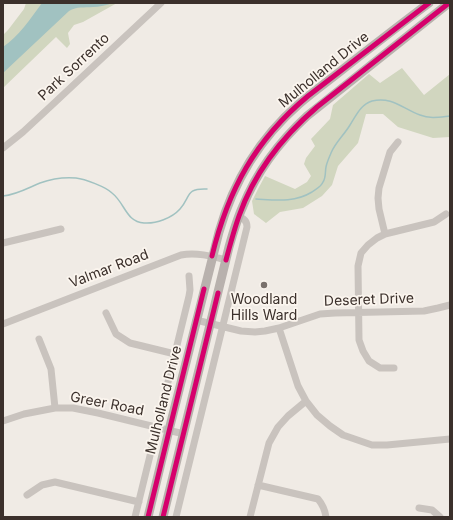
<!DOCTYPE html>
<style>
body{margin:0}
#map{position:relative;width:453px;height:520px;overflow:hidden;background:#f0ebe5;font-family:Inter,sans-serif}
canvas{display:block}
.frame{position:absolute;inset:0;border:4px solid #3b302b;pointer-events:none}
</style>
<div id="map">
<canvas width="453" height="520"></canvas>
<div class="frame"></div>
</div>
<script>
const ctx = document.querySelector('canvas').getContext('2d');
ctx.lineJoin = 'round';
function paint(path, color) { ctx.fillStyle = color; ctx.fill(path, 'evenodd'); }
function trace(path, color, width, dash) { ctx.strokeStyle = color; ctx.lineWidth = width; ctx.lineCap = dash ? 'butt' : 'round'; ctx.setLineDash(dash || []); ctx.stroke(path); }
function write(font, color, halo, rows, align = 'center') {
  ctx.font = font + ' Inter,sans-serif'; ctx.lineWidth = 3.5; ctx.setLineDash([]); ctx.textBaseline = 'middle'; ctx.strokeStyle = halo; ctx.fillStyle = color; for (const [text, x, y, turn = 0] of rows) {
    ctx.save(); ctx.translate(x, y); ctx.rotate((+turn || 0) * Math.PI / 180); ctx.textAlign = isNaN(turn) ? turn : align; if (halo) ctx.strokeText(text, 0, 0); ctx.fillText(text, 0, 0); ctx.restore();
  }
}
paint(new Path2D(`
 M 26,3 L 117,3 L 83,22 L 74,25 L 68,33 L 70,44 L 67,48 L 56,37 L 3,88 L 3,35 L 8,30 L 24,9 Z
 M 402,68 L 424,95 L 450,74 L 450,137 L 433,138 L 398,127 L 383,114 L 366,114 L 358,143 L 338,166 L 332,185 L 322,196 L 303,208 L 280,212 L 266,223 L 254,214 L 252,201 L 258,189 L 265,176 L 295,189 L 307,182 L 311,176 L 304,164 L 306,158 L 315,146 L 311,139 L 330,119 L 333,105 L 369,74 L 380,83 Z`), '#d1d6bf');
paint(new Path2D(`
 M 42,3 L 113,3 C 107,5 99,7 93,7 C 84,8 77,6 69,11 L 3,73 L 3,47 C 18,37 31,18 42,3 Z`), '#a1c2c1');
trace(new Path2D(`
 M 3,196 C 16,195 28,188 40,183 C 51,179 64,177 76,178 C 85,179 106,187 112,193 C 125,203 126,222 144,223 C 156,224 172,218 180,209 C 191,197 185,188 207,189
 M 256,199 C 275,200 294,203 312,192 C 316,189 321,187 323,182 C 326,178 325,172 326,167 C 327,162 329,158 331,153 C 335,143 344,135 350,125 C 356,116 360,105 372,101 C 392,96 403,109 420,115 C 430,119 440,117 450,116`), '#a1c2c1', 1.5);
trace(new Path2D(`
 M 3,148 L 23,132 L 51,106 L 161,3
 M 385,234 L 379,209 L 378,198 L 379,188 L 390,152 L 398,142
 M 3,243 L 61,229
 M 106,313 L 116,334 L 130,343 L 175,354
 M 196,320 L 241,331 L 255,332 L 265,331 L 279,328 L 320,314 L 335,313 L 424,311 L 438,308 L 450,305
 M 3,324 L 181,255 C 196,252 211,256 226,260
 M 279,328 L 298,386 L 306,401 L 317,415 L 330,426 L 343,435 L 372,445 L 387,445 L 450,439
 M 39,339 L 51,369 L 55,408
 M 394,368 L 380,368 L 369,361 L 363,351 L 359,340 L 358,266 L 361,253 L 368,245 L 377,238 L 385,234 L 434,222 L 446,214
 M 3,421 L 24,414 L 55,408 L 73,408 L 98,413 L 184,434
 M 258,485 L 318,499 C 323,505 325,510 326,517
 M 27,495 L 42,485 L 55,482 L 139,502
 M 419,508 L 432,510 L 440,517
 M 135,517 L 189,296 L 190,290 L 189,276
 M 176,517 L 247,227 C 247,221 244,219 239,216
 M 250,517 L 269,443 L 278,427 L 288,416 L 306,401`), '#c9c3be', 7);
trace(new Path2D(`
 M 148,517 L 169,430 L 219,232 C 233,183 260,138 299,104 C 314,91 331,79 347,66 C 374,45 401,24 429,3
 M 163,517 L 229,247 C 233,233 237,219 243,206 C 257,171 280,141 307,116 L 449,3`), '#b8b1ad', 9);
trace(new Path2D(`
 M 212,256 C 228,190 255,140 308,96 L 429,3
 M 226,260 C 230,245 234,230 239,216 C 254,173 282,137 317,107 L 449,3
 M 148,517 L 204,289
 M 163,517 L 218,293`), '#d6006c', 5);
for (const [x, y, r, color] of [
 [264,285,4,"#7a716c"]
]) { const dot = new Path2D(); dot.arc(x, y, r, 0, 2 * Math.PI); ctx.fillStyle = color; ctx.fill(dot); trace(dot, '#fbf5ee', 1.5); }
write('14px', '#3b302b', '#fbf5ee', [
 ["Park Sorrento",74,67,-43],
 ["Mulholland Drive",324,70,-39],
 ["Valmar Road",109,269,-21],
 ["Deseret Drive",369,300,-2],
 ["Mulholland Drive",164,400,-76],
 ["Greer Road",107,404,11]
]);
write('14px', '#3b302b', '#fbf5ee', [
 ["Woodland",264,300],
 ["Hills Ward",264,316]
]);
</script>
